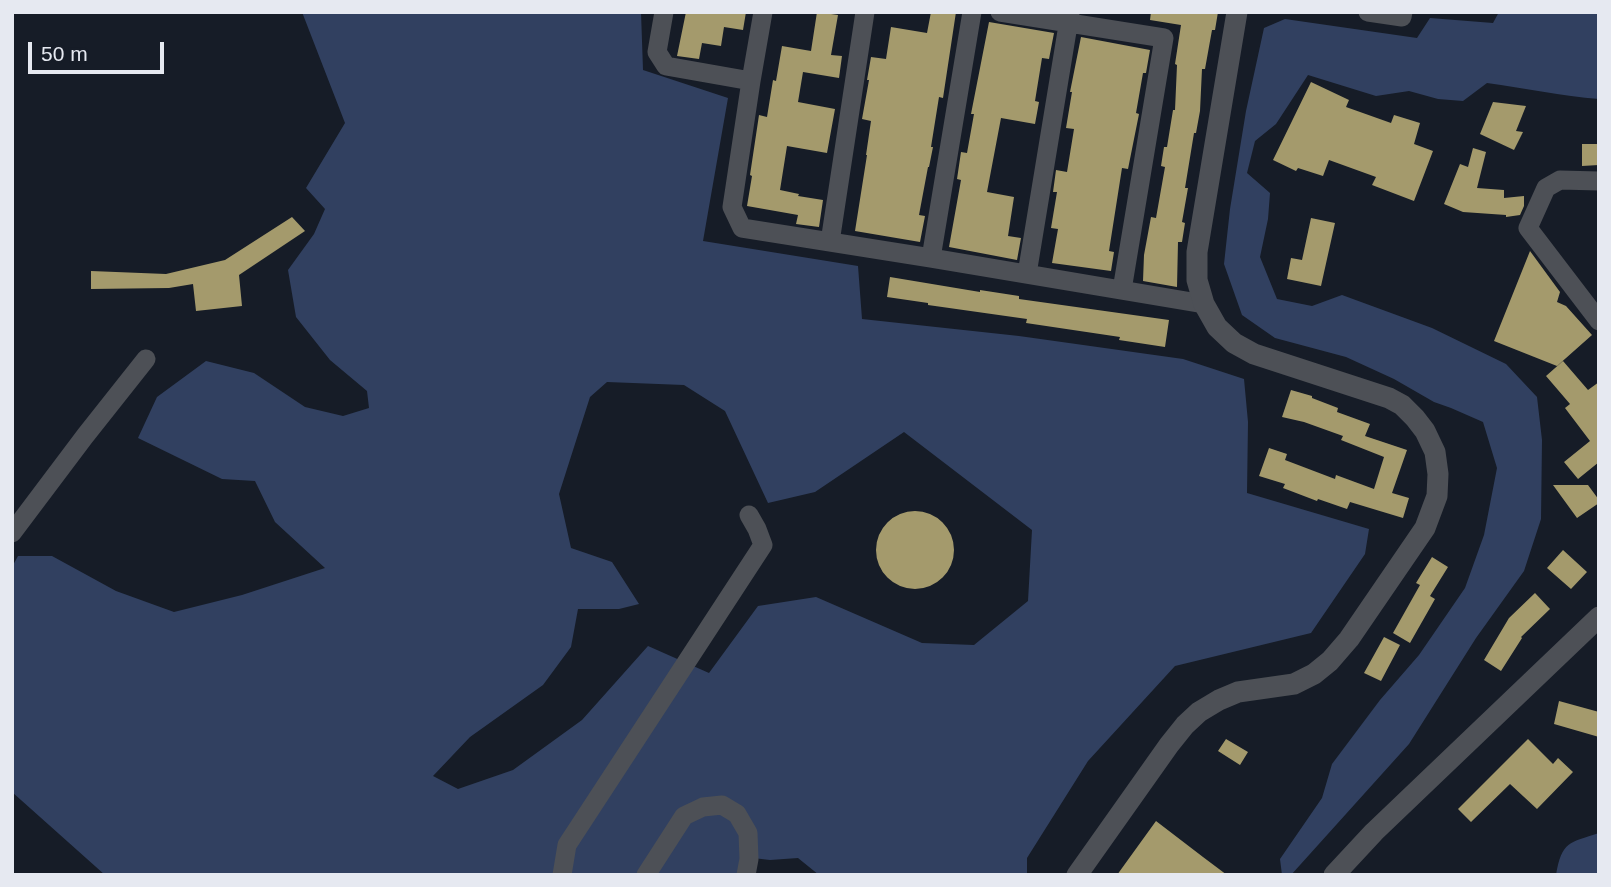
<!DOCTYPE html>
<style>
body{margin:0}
#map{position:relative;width:1611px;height:887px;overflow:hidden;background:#161c27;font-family:Helvetica,sans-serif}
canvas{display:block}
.frame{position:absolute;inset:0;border:14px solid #e6e9f1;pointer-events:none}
.scale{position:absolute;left:28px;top:42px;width:136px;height:32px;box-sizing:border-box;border:4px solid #e6e9f1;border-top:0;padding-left:9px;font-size:21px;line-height:24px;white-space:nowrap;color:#e6e9f1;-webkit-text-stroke:5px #161c27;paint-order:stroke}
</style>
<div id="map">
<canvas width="1611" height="887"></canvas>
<div class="frame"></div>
<div class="scale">50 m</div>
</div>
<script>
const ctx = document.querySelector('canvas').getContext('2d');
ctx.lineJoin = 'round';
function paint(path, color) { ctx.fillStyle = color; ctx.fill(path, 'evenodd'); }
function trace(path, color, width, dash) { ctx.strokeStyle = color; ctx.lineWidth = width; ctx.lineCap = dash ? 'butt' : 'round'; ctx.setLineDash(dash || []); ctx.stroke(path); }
paint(new Path2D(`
 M 302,12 L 641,12 L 643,70 L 728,98 L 703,241 L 858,266 L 862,319 L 1019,336 L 1183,359 L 1244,379 L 1248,422 L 1247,493 L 1369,529 L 1365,554 L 1311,633 L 1175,666 L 1088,761 L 1027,858 L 1027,875 L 819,875 L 798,858 L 770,860 L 753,858 L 737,875 L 105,875 L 12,792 L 12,567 L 18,556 L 52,556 L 116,591 L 174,612 L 242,595 L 325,568 L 275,522 L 255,481 L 222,479 L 138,438 L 157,397 L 206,361 L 254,373 L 305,407 L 343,416 L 369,408 L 367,391 L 330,360 L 296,317 L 288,270 L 314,234 L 325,209 L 306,188 L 345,123 ZM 607,382 L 684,385 L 725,411 L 768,503 L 815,492 L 904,432 L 1032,530 L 1028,601 L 974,645 L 922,643 L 816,597 L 758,606 L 709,673 L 648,646 L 582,720 L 513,770 L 458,789 L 433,776 L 470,737 L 543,685 L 571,647 L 578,609 L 619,609 L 639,604 L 612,562 L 571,548 L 559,494 L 590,397 Z
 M 1499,12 L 1599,12 L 1599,99 C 1562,96 1524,88 1487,83 L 1463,101 L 1438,99 L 1409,91 L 1376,96 L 1308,75 L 1276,124 L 1255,141 L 1247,173 L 1270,193 L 1268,219 L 1260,257 L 1277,299 L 1312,306 L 1342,295 L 1432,328 L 1506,364 L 1537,397 L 1542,440 L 1541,519 L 1524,571 L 1476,638 L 1409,744 L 1291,875 L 1282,875 L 1280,859 L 1322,798 L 1332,764 L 1380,700 L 1419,655 L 1465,588 L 1484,535 L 1497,468 L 1483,422 L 1451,408 L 1434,402 L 1394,379 L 1346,357 L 1275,338 L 1242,315 L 1224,264 L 1230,209 L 1246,111 L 1264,28 L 1285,19 L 1417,38 L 1430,18 L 1493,23 Z
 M 1599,833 L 1599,875 L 1556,875 C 1562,841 1569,843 1599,833 Z`), '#314060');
paint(new Path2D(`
 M 686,12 L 746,12 L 743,30 L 724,27 L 721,46 L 702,43 L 699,59 L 677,56 Z
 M 817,12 L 838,15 L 831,55 L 842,56 L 839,78 L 803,72 L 798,102 L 835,109 L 827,153 L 787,146 L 780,190 L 799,194 L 798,196 L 823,200 L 819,227 L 796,224 L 798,215 L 747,206 L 752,176 L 750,175 L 759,115 L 767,117 L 773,80 L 776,81 L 782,46 L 811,51 Z
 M 931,12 L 956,12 L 943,98 L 939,97 L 931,147 L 933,147 L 929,167 L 928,167 L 919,215 L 925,216 L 920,242 L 855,231 L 867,155 L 866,155 L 871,121 L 862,119 L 869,80 L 867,80 L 871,57 L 886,59 L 891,27 L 927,33 Z
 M 1151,12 L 1218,12 L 1215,30 L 1212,30 L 1205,69 L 1202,69 L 1200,111 L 1196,133 L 1194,133 L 1185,188 L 1188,188 L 1182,222 L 1185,223 L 1182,242 L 1178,242 L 1177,287 L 1143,281 L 1144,255 L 1151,217 L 1156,218 L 1165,167 L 1161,166 L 1164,147 L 1167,147 L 1173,110 L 1175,110 L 1177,65 L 1175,64 L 1181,25 L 1150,20 Z
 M 989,22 L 1054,33 L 1049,59 L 1042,58 L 1035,101 L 1039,102 L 1035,124 L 1001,118 L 987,192 L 1014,197 L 1008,236 L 1021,238 L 1017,260 L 949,247 L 961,180 L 957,179 L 961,152 L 967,153 L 974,114 L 971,114 Z
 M 1081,37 L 1150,50 L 1146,73 L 1143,73 L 1136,113 L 1139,114 L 1128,169 L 1122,168 L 1109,251 L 1114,252 L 1111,271 L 1052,263 L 1058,229 L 1051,228 L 1057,192 L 1053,192 L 1056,170 L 1067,172 L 1074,129 L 1066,128 L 1072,92 L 1070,92 Z
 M 1311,82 L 1349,100 L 1346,107 L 1391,123 L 1394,115 L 1420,123 L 1414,144 L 1433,151 L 1414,201 L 1372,185 L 1376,177 L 1329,160 L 1323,176 L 1298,168 L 1296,171 L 1273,160 Z
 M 1493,102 L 1526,106 L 1516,131 L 1523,132 L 1514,150 L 1480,134 Z
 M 1582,144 L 1599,144 L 1599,165 L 1582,166 Z
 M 1473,148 L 1486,152 L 1477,188 L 1504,190 L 1504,198 L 1524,196 L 1524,206 L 1520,215 L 1506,217 L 1506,215 L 1463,212 L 1444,204 L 1460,164 L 1468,167 Z
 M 292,217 L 305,231 L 239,275 L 242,306 L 196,311 L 193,284 L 169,288 L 91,289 L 91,271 L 166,274 L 225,260 Z
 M 1311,218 L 1335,223 L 1321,286 L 1287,279 L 1291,258 L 1302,260 Z
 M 1530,251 L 1560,292 L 1557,302 L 1566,306 L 1592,335 L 1557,366 L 1494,341 Z
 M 890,277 L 980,292 L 980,290 L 1019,296 L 1019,299 L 1169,320 L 1165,347 L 1119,340 L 1120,337 L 1026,323 L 1027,319 L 928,305 L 928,303 L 887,297 Z
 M 1563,361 L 1588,390 L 1599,382 L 1599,462 L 1578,479 L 1564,462 L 1590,441 L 1565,408 L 1570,404 L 1546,376 Z
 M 1291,390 L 1312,396 L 1312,398 L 1338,408 L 1337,412 L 1370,424 L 1365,436 L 1407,450 L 1392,493 L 1409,498 L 1403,518 L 1350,502 L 1347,509 L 1318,499 L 1317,501 L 1283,488 L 1285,484 L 1259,476 L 1269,448 L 1287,454 L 1285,460 L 1335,479 L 1336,475 L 1374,489 L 1384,457 L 1341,440 L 1343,436 L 1304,422 L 1282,417 Z
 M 1553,485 L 1588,485 L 1599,500 L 1599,503 L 1577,518 Z
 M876 550a39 39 0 1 1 78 0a39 39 0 1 1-78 0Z
 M 1563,550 L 1587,572 L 1571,589 L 1547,568 Z
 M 1432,557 L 1448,567 L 1430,596 L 1435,599 L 1410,643 L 1393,633 L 1420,585 L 1416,583 Z
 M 1535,593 L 1550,609 L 1521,637 L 1522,638 L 1501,671 L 1484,660 L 1509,618 Z
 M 1384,637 L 1400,645 L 1381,681 L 1364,673 Z
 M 1559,701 L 1599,712 L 1599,737 L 1554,724 Z
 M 1226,739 L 1248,752 L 1240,765 L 1218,751 Z
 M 1528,739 L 1553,764 L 1558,758 L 1573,772 L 1537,809 L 1510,784 L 1471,822 L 1458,809 Z
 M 1156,821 L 1203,857 L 1227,875 L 1117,875 Z`), '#a49a6c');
trace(new Path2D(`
 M 664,12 L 657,52 L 666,66 L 751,81 L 732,207 L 742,228 L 931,258 L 1204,304
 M 1000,12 L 1164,38 L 1122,290
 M 1368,12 L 1402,17 L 1403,12
 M 751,81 L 763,12
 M 1599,181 L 1560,180 L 1546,188 L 1528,228 L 1599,321
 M 830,242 L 865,12
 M 931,258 L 972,12
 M 1027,274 L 1070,13
 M 12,533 L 85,436 L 146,359
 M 562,875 L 567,845 L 763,545 L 757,529 L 749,515
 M 646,875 L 684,816 L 703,807 L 722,805 L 737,814 L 748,833 L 749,859 L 746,875`), '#4d5056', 19);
trace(new Path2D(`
 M 1077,875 L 1169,745 L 1185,725 L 1199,712 L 1219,700 L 1238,692 L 1294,684 L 1314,674 L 1330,661 L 1349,639 L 1425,528 L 1437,496 L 1438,474 L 1435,452 L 1425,431 L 1415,418 L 1402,405 L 1389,398 L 1254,354 L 1234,343 L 1217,327 L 1204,304 L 1197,280 L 1197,252 L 1237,12
 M 1334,875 L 1374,832 L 1599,617`), '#4d5056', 21);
</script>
